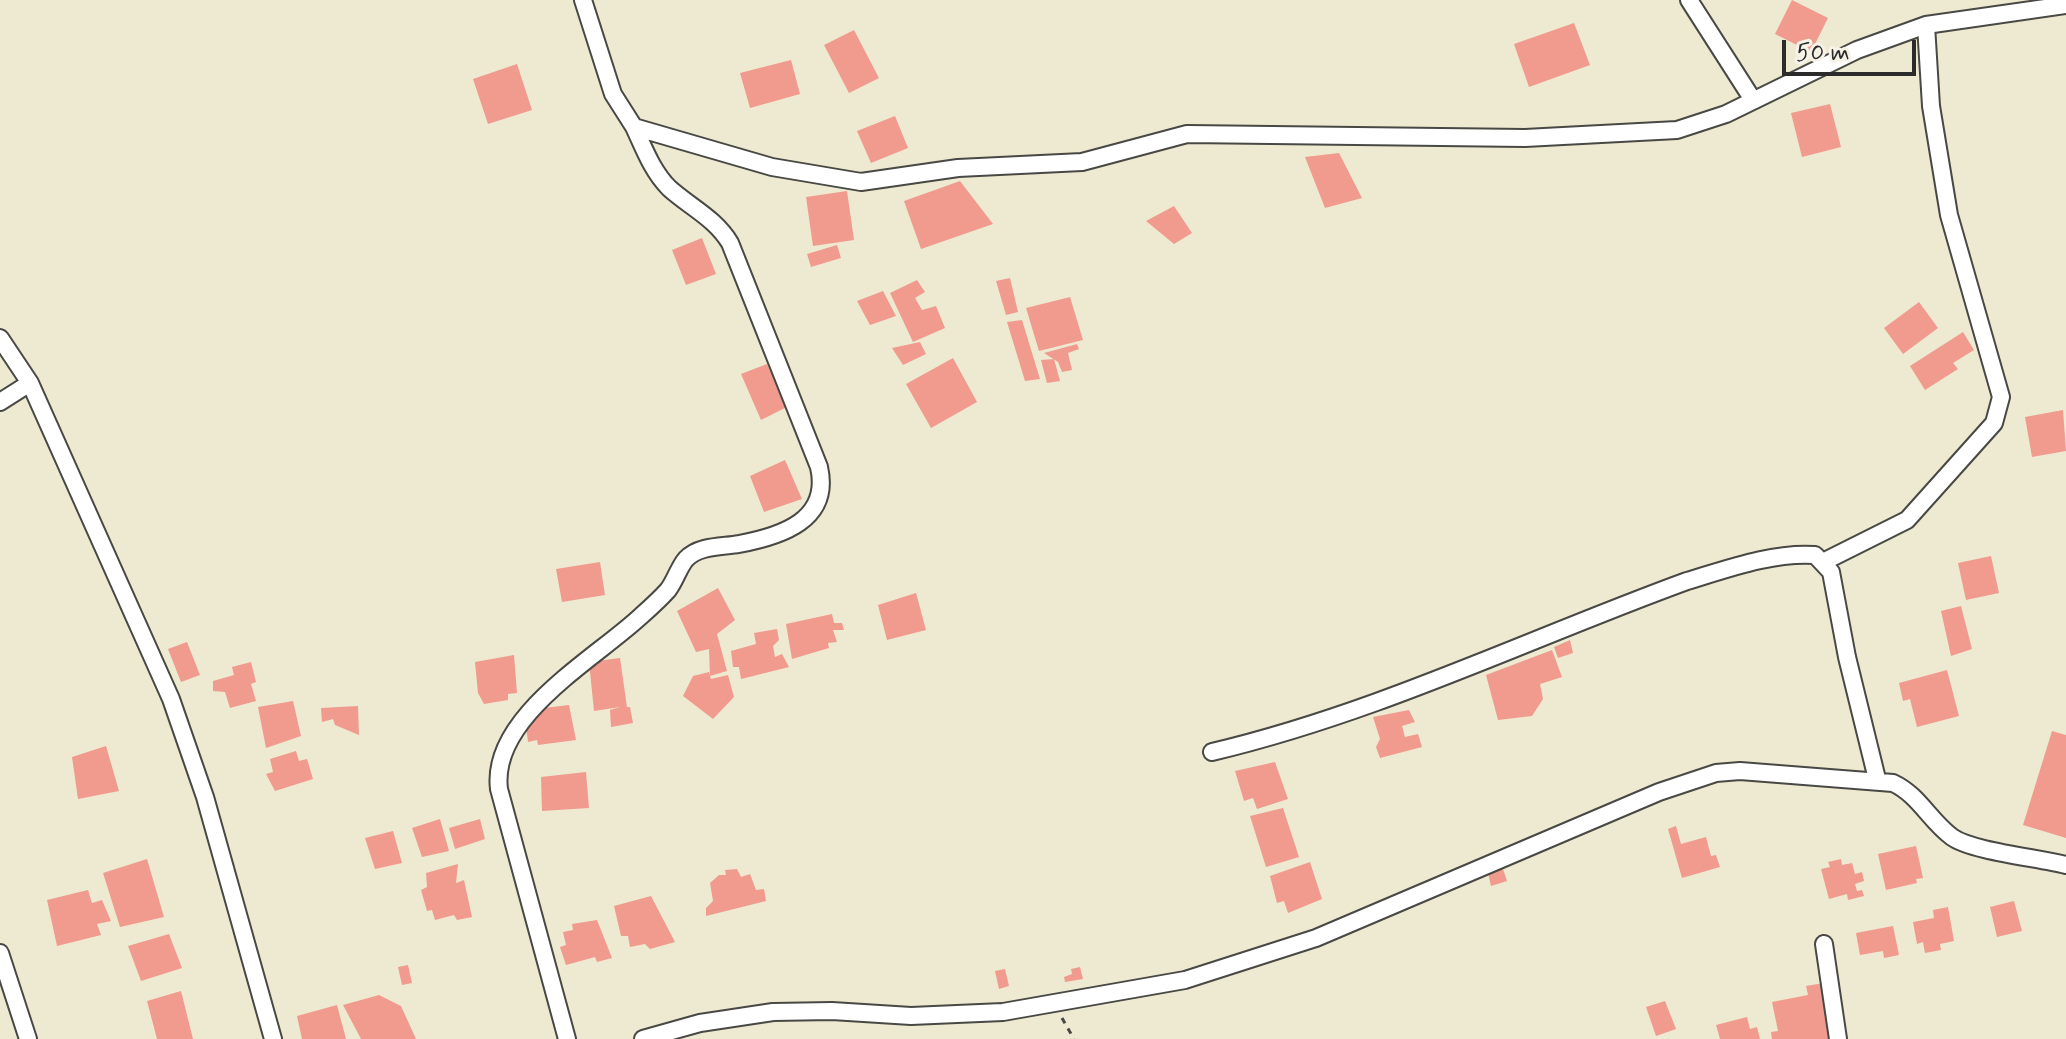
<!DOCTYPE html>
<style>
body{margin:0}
#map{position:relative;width:2066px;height:1039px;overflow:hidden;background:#eee9d1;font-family:Mynerve,sans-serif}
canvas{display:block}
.scale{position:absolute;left:1782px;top:40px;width:134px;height:36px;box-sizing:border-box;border:4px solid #2b2b2b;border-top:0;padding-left:10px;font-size:24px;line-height:28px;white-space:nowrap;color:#2b2b2b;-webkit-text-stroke:6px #f7f3e8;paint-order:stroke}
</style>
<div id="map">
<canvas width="2066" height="1039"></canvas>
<div class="scale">50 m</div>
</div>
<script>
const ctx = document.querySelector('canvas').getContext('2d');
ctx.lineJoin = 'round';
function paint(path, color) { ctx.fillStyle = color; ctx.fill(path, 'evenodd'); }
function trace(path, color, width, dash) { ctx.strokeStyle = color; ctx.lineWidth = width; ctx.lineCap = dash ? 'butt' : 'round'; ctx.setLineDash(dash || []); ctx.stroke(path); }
paint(new Path2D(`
 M 1792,0 L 1828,18 L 1811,52 L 1775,34 Z
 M 1574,23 L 1590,65 L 1529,87 L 1514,44 Z
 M 854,30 L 879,78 L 849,93 L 824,45 Z
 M 791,60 L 800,94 L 750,108 L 740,73 Z
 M 517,64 L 532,110 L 488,124 L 473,79 Z
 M 1830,104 L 1841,147 L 1802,157 L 1791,113 Z
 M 895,116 L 908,148 L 871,163 L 857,131 Z
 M 1339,153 L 1362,198 L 1325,208 L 1305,157 Z
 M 960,181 L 993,224 L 921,249 L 904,201 Z
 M 847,191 L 854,240 L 813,246 L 806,197 Z
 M 1174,206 L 1192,233 L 1174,244 L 1146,221 Z
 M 702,238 L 716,274 L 686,285 L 672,250 Z
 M 837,245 L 841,258 L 811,267 L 807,254 Z
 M 1010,278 L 1018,312 L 1006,315 L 996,281 Z
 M 917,280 L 925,292 L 915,298 L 922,310 L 936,306 L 945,328 L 913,342 L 890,293 Z
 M 883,291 L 896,316 L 870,325 L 857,301 Z
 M 1070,297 L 1083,340 L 1039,351 L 1026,308 Z
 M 1919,302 L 1938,328 L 1903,354 L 1884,328 Z
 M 1022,320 L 1040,379 L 1025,381 L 1007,322 Z
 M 1963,332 L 1974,350 L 1953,363 L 1958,369 L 1925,390 L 1910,366 Z
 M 920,342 L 926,354 L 903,365 L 892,348 Z
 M 1077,344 L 1079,349 L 1068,353 L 1072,370 L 1062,372 L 1058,362 L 1044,353 Z
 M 953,358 L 977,402 L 931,428 L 906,384 Z
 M 1054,359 L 1060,381 L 1047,383 L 1041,360 Z
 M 767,364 L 787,407 L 761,420 L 741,374 Z
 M 2063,410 L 2066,451 L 2032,457 L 2025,417 Z
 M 785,460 L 802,499 L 764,512 L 750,476 Z
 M 1991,556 L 1999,593 L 1966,600 L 1958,563 Z
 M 600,562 L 605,595 L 562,602 L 556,569 Z
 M 718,588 L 735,620 L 717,634 L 727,671 L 710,676 L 709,649 L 696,652 L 677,611 Z
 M 916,593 L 926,630 L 887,640 L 878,605 Z
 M 1961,606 L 1972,649 L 1951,656 L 1941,611 Z
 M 832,614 L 834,623 L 842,623 L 844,630 L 833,630 L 837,642 L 828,643 L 829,648 L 792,659 L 786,624 Z
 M 777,629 L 779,640 L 773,646 L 775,657 L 782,654 L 789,667 L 741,679 L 739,667 L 733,667 L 731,651 L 756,644 L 754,633 Z
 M 1570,640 L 1573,653 L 1558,658 L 1554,647 Z
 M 187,642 L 200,675 L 181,682 L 168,649 Z
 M 1552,650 L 1562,677 L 1540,684 L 1543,699 L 1532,716 L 1498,720 L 1486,675 Z
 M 514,655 L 517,693 L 508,694 L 508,700 L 484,704 L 478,693 L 475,662 Z
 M 620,658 L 627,707 L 630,707 L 633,723 L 611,727 L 610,710 L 620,707 L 594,711 L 589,662 Z
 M 251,662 L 256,682 L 251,684 L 256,701 L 230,708 L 225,692 L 213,691 L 213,681 L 234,675 L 232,667 Z
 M 1947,670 L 1959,716 L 1917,727 L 1910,699 L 1903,701 L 1899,683 Z
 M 709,672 L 711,679 L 728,675 L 734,697 L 713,719 L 683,696 L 693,676 Z
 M 293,701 L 301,736 L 266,748 L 258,707 Z
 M 569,705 L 576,740 L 538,745 L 537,740 L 528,742 L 525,718 L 536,709 Z
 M 358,706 L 359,735 L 335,725 L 333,719 L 322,722 L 321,708 Z
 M 1409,710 L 1415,722 L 1402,726 L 1405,737 L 1418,734 L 1422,747 L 1380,758 L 1376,747 L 1380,739 L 1373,717 Z
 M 2052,731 L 2066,735 L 2066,838 L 2023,825 Z
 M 106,746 L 119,791 L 78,799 L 72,757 Z
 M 296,751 L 299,761 L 307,759 L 313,779 L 275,791 L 266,774 L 273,772 L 270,759 Z
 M 1275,762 L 1288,799 L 1257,809 L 1253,798 L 1244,801 L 1235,771 Z
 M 586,772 L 589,808 L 542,811 L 541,777 Z
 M 1283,808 L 1299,857 L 1266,867 L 1250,816 Z
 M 440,819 L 449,851 L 422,857 L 412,828 Z
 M 480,819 L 485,839 L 455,849 L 449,828 Z
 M 1676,826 L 1681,844 L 1706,837 L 1711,856 L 1716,855 L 1720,867 L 1682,878 L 1668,829 Z
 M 393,831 L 402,863 L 375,869 L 365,838 Z
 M 1916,846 L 1923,878 L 1916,879 L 1917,883 L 1886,890 L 1878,854 Z
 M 147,859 L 164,917 L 120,927 L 103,873 Z
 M 1841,859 L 1842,865 L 1852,863 L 1855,874 L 1862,872 L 1864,881 L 1855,884 L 1857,891 L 1862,890 L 1864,896 L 1848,900 L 1847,894 L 1829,899 L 1821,869 L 1830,867 L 1828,862 Z
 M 1310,862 L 1322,899 L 1288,913 L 1284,901 L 1277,903 L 1270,876 Z
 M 1501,863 L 1507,881 L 1491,886 L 1487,868 Z
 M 458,864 L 456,883 L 464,880 L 472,917 L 457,920 L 454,915 L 435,920 L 432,910 L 427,911 L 421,890 L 427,887 L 426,873 Z
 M 737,869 L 741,877 L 750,874 L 756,890 L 764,889 L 766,901 L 706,916 L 706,908 L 713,901 L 710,883 L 719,875 L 726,875 L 725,870 Z
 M 88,890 L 92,903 L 102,900 L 111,921 L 97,924 L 101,935 L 57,946 L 47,900 Z
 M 651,896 L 675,942 L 650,949 L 645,944 L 630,947 L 628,936 L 621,936 L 614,906 Z
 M 2014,901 L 2022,931 L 1997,937 L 1990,907 Z
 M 1948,907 L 1954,941 L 1940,944 L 1941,950 L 1925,953 L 1923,942 L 1917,944 L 1913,922 L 1934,918 L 1933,910 Z
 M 597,920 L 612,958 L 597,962 L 595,957 L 566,965 L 560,947 L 566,945 L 563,932 L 573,930 L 572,924 Z
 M 1893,926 L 1899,955 L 1884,958 L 1883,951 L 1860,955 L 1856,933 Z
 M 169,934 L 182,968 L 141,981 L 128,946 Z
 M 408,965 L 412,983 L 402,985 L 398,967 Z
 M 1080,967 L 1083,979 L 1065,982 L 1064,977 L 1072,974 L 1071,969 Z
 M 1005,969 L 1009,986 L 999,989 L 995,971 Z
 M 1824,983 L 1835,1039 L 1772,1039 L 1771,1032 L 1778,1031 L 1772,1002 L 1808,995 L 1806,986 Z
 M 181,991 L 193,1039 L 157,1039 L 147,1001 Z
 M 379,995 L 401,1006 L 416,1039 L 361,1039 L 343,1005 Z
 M 1665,1001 L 1676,1029 L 1656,1036 L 1646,1007 Z
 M 337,1005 L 346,1039 L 302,1039 L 297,1016 Z
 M 1747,1017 L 1750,1029 L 1757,1027 L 1760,1039 L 1720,1039 L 1716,1025 Z`), '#f09b8e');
const minor = new Path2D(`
 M 583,0 L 613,94 L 634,127 L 772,167 L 861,182 L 958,168 L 1082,162 L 1187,134 L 1525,138 L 1677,130 L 1726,114 L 1857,50 L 1926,25 L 2066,5
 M 1689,0 L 1753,100
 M 0,338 L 30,383 L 171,699 L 205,797 L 273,1039
 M 0,402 L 30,383
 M 1825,561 L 1907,520 L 1994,423 L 2001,397 L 1949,215 L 1931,106 L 1926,25
 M 1212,752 C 1377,713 1528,639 1687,581 C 1727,569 1773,552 1815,555 L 1831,572 L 1847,657 L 1877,779
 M 1824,944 L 1838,1039
 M 0,953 L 28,1039
 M 567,1039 L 499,789 C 490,717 595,659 641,616 C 650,608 660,599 668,590 C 675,581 679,567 686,559 C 699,545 723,547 739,544 C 782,536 831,520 819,467 L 730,243 C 715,218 690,207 669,188 C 652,171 644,148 634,127
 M 643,1039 L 700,1023 L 773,1012 L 832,1011 L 911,1016 L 1003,1012 L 1185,980 L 1316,938 L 1659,792 L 1716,773 L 1740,771 L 1893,783 C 1919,795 1929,820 1952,837 C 1971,851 2039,858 2066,865`);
trace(minor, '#484844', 20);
trace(new Path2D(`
 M 1062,1018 L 1074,1039`), '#484844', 3, [6, 6]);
trace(minor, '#fff', 16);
</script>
